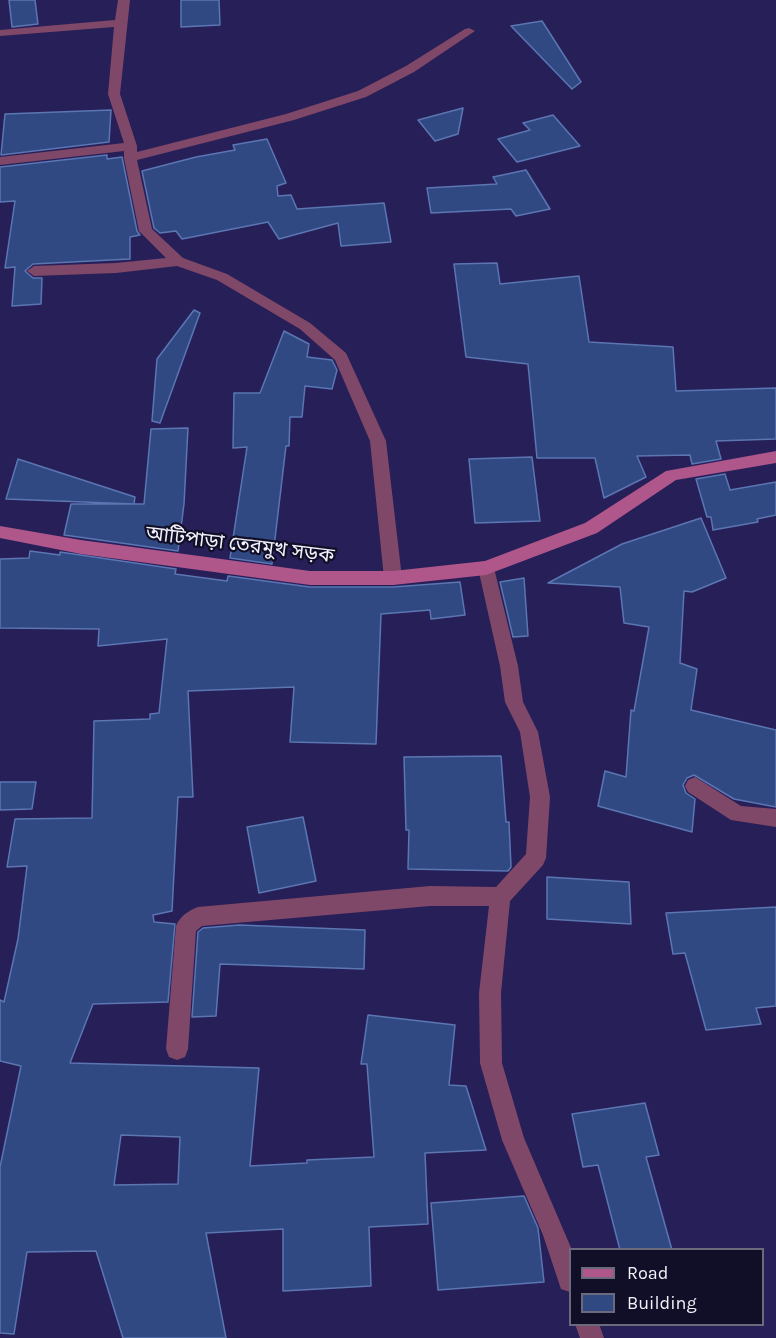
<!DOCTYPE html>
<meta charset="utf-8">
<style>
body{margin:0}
#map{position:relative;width:776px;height:1338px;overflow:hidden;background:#271f58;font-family:Karla,sans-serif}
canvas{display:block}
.legend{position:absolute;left:569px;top:1248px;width:195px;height:78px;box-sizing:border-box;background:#110e28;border:2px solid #6b697c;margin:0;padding:8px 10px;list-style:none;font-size:18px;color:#f2f2fa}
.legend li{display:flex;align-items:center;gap:12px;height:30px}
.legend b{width:30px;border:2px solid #6b697c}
</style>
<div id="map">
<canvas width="776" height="1338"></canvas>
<ul class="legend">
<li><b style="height:8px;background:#af568b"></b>Road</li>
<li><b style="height:16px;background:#314982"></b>Building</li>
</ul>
</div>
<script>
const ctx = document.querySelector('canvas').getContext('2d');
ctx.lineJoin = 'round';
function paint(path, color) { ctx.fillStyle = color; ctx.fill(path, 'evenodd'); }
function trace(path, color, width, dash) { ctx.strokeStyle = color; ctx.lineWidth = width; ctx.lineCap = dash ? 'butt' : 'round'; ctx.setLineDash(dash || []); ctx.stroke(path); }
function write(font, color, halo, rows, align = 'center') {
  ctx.font = font + ' Karla,"Noto Sans Bengali",sans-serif'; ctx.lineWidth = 4.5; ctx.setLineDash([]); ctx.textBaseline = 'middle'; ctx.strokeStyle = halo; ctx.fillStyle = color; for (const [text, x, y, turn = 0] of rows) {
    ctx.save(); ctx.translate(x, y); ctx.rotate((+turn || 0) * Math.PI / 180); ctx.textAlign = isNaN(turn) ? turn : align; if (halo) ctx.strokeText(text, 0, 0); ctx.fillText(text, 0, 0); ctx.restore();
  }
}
const building = new Path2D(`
 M 9,0 L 35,0 L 38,24 L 12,27 Z
 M 181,0 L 219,0 L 220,25 L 181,27 Z
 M 542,21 L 581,82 L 572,89 L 511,26 Z
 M 463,108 L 458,134 L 435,141 L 418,120 Z
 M 111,110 L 109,142 L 1,155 L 5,114 Z
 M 553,115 L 580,146 L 517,162 L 498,139 L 530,130 L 523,123 Z
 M 267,139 L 286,183 L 277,186 L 278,196 L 291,195 L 297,209 L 384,203 L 391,242 L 341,246 L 338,223 L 279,239 L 268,222 L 182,239 L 176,231 L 160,233 L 154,228 L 142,171 L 196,157 L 235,150 L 233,145 Z
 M 107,155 L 107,159 L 122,157 L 137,231 L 140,235 L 130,237 L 130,259 L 33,264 L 25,271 L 33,278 L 42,278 L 41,304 L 12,306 L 15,267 L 5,268 L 15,201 L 0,202 L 0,167 Z
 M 526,170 L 550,209 L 516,216 L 511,209 L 431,213 L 427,188 L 497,184 L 493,177 Z
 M 497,263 L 500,284 L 579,276 L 589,342 L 673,347 L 676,391 L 776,388 L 776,439 L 716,441 L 721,459 L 692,464 L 690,455 L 637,456 L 646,477 L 604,498 L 595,458 L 537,458 L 528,364 L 466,357 L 454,264 Z
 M 194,310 L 200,313 L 160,423 L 152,421 L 157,359 Z
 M 284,331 L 309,344 L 307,357 L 332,360 L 337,370 L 332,389 L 305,386 L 302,417 L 290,417 L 289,446 L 286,446 L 272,564 L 230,558 L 247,447 L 233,448 L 234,393 L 260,393 Z
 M 188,428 L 184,504 L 178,551 L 64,535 L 71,504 L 144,504 L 151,429 Z
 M 532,457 L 540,521 L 475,523 L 469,459 Z
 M 18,459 L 135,497 L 134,504 L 6,499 Z
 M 725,474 L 730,490 L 776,482 L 776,515 L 757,519 L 758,522 L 713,530 L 711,517 L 707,517 L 696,479 Z
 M 701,518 L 726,578 L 692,592 L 684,591 L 680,663 L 697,669 L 691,710 L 776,730 L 776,807 L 734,799 L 694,775 L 687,778 L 683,785 L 686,793 L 695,799 L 692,832 L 598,806 L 605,771 L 626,777 L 631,710 L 634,711 L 649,627 L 624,623 L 620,587 L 548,583 L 622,544 Z
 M 30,551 L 60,555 L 60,552 L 176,569 L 175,574 L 227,581 L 228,576 L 310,587 L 393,587 L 460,582 L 465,615 L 431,619 L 430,610 L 381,614 L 376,744 L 290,742 L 294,687 L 188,691 L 193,797 L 178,797 L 172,911 L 153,915 L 154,922 L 175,924 L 168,1002 L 93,1004 L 70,1063 L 259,1068 L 250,1166 L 307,1163 L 307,1160 L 374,1157 L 367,1064 L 361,1064 L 368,1015 L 455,1025 L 449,1085 L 466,1086 L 486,1150 L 425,1153 L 428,1224 L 369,1227 L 371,1286 L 283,1291 L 283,1229 L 206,1233 L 226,1338 L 123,1338 L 96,1251 L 27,1252 L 14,1334 L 0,1333 L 0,1167 L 21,1066 L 0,1061 L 0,1000 L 4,1002 L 18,939 L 27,866 L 7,867 L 15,819 L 92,818 L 94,721 L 150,719 L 150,714 L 159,713 L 167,639 L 98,646 L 99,629 L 0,628 L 0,559 L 29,558 ZM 121,1135 L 180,1137 L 178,1184 L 114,1185 Z
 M 524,578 L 528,636 L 513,637 L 500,582 Z
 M 501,756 L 506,822 L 509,822 L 511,867 L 508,871 L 408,869 L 409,830 L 406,830 L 404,757 Z
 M 0,782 L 36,782 L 32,809 L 0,810 Z
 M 303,817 L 316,881 L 259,893 L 247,827 Z
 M 547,877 L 629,882 L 631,924 L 547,919 Z
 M 776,907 L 776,1006 L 756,1008 L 761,1024 L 706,1030 L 685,953 L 673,954 L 666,913 Z
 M 239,925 L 365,930 L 364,969 L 220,964 L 216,1016 L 192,1017 L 198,932 L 203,928 Z
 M 645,1103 L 659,1155 L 646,1157 L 672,1250 L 620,1250 L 598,1165 L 583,1167 L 572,1114 Z
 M 524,1196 L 538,1228 L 544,1282 L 438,1290 L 431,1203 Z`);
paint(building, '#314982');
trace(building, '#5b76b3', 1.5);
paint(new Path2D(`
 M 118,0 L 130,0 L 120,94 L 137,146 L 137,152 L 286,114 L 358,91 L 406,66 L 465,29 L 469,28 L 475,31 L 414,72 L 366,97 L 294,120 L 137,160 L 152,229 L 183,258 L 227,274 L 310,323 L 346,353 L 386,441 L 402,578 L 399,583 L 393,585 L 387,583 L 384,578 L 370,441 L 335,360 L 300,329 L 217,280 L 177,266 L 116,273 L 34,276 L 27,271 L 34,266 L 116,263 L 166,258 L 139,231 L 124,158 L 124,151 L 0,165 L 0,157 L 124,143 L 108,94 L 114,27 L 0,36 L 0,30 L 115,20 Z
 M 486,561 L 492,563 L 494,568 L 518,666 L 523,702 L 538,732 L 550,797 L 546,858 L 543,865 L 510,901 L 501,993 L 502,1063 L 524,1138 L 572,1250 L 570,1292 L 561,1289 L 543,1235 L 502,1140 L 480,1063 L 479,993 L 489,906 L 430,906 L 202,926 L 196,931 L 188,1049 L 185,1057 L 177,1060 L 169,1057 L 166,1049 L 176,926 C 180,916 188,911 198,907 L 430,886 L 496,887 L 526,854 L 530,797 L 520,732 L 505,702 L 500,666 L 478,568 L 480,563 Z
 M 695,777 L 741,806 L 776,809 L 776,827 L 731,820 L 688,792 L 685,786 L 688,780 Z
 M 575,1324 L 599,1324 L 604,1338 L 580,1338 Z`), '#804868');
paint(new Path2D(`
 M 776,451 L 776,463 L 676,480 L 597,533 L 486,575 L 393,585 L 310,585 L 81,554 L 0,538 L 0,526 L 81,540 L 310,571 L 393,571 L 485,561 L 585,523 L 666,471 Z`), '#af568b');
write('20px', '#f2f2fa', '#110e28', [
 ["আটিপাড়া তেরমুখ সড়ক",240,545,7]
]);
</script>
